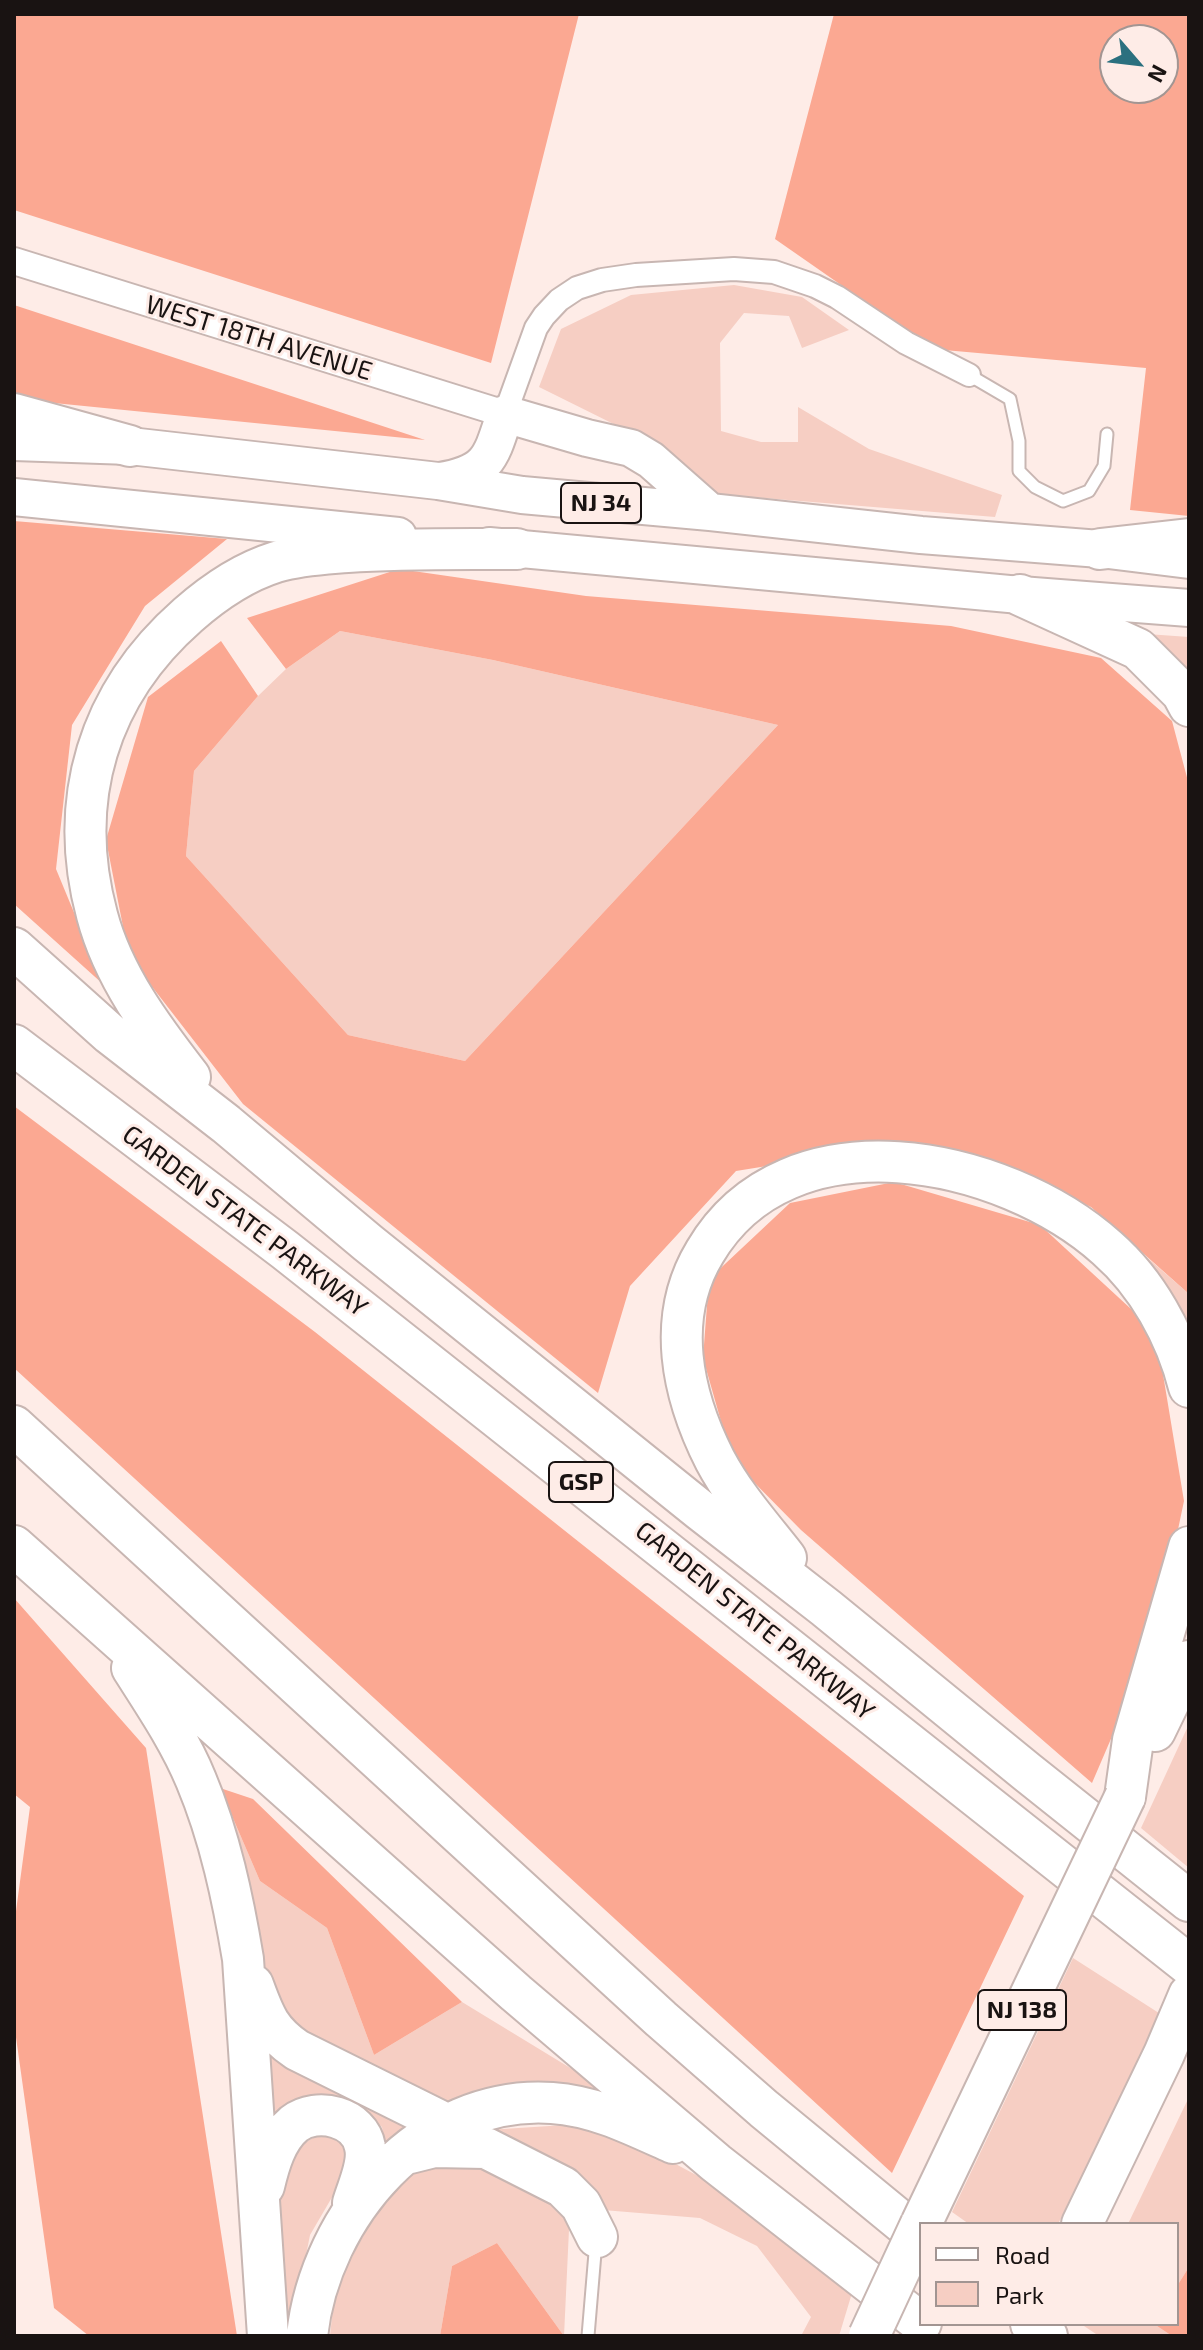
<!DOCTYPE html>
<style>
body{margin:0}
#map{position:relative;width:1203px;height:2350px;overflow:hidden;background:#feece7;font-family:"Exo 2",sans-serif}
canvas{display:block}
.frame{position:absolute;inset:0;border:16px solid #191312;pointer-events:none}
.legend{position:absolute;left:919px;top:2222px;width:260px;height:104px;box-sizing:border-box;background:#feece7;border:2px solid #a29592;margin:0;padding:10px 14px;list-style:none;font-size:24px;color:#191312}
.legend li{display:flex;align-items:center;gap:16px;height:40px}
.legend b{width:40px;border:2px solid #a29592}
.north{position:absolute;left:1099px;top:24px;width:80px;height:80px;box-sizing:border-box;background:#feece7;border:2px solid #a29592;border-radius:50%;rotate:118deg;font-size:22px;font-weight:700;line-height:32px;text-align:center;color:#191312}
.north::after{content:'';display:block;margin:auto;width:28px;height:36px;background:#2b707f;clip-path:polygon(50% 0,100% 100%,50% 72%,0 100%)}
</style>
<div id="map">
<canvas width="1203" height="2350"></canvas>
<div class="frame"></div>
<ul class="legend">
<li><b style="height:10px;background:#fff"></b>Road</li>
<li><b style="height:22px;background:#f6cec3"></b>Park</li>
</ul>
<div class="north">N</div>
</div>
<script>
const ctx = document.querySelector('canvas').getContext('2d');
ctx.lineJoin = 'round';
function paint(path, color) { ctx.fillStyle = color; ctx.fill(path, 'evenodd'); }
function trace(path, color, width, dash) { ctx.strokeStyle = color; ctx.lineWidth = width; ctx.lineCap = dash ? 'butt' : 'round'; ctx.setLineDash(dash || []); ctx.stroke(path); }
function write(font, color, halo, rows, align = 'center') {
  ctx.font = font + ' "Exo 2",sans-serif'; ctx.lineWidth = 6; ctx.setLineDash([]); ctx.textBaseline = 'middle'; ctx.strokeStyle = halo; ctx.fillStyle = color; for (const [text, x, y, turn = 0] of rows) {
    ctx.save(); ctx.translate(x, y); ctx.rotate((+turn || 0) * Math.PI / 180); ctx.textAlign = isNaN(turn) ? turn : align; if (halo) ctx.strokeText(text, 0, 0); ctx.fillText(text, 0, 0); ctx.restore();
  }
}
paint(new Path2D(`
 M 734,285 L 802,297 L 849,330 L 802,348 L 789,316 L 744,313 L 720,343 L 721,431 L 761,442 L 798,442 L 798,407 L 869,449 L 1002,495 L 995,517 L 703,493 L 672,453 L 539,387 L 561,329 L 631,295 Z
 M 340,631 L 493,660 L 778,725 L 465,1061 L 348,1035 L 186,856 L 194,771 L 258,696 L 286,669 Z
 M 1147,634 L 1189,637 L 1189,676 Z
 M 1135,1247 L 1189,1294 L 1189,1333 Z
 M 1189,1724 L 1189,1868 L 1141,1828 Z
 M 220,1788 L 260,1881 L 327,1928 L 374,2055 L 462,2002 L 636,2108 L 447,2113 L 297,2035 L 270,2001 Z
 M 1073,1958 L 1162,2015 L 1058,2224 L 969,2224 L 952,2212 Z
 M 263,2040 L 427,2125 L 386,2152 L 382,2127 L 346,2097 L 295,2101 L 269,2137 Z
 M 1189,2097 L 1189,2267 L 1177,2286 L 1177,2224 L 1128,2224 Z
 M 565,2125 L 627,2138 L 698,2176 L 852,2293 L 839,2336 L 801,2336 L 811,2317 L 757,2246 L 700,2218 L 603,2210 L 487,2130 Z
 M 318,2134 L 346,2139 L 352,2163 L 310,2235 L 290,2336 C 282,2285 266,2198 294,2153 C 299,2145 311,2140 318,2134 Z
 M 466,2155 L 570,2208 L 564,2336 L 497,2243 L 452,2266 L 440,2336 L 330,2336 L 335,2288 L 380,2205 L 426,2162 Z
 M 1081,2324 L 1154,2324 L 1172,2336 L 1099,2336 Z`), '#f6cec3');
paint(new Path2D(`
 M 14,14 L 579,14 L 491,363 L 14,210 Z
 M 834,14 L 1189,14 L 1189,516 L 1130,510 L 1146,368 L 933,349 L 775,239 ZM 1115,40 L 1163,40 L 1163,88 L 1115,88 Z
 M 14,305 L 425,440 L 14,399 Z
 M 14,521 L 227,539 L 145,606 L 72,725 L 56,869 L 104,985 L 14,904 Z
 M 399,569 L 586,596 L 951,626 L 1101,658 L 1172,721 L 1189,785 L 1189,1294 L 1091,1207 L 987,1158 L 916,1142 L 736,1171 L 630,1286 L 598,1393 L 243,1104 L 129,957 L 106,840 L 148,697 L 221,641 L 258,696 L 194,771 L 186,856 L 348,1035 L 465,1061 L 778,725 L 493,660 L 340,631 L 286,669 L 247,618 Z
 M 14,1106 L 315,1332 L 1024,1896 L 892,2173 L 14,1368 Z
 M 894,1182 L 1040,1225 L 1156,1332 L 1184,1501 L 1156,1634 L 1092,1783 L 801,1530 L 732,1460 L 703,1358 L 709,1279 L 790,1203 Z
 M 14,1598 L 146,1748 L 237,2336 L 89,2336 L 54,2308 L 14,2023 L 14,1926 L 30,1807 L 14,1794 Z
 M 220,1788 L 253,1799 L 462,2002 L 374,2055 L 327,1928 L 260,1881 Z
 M 497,2243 L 564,2336 L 440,2336 L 452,2266 Z
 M 1189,2267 L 1189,2336 L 1172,2336 L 1154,2324 L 1177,2324 L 1177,2286 Z`), '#fba892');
const service = new Path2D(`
 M 969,375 L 1010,399 L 1019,441 L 1019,471 L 1035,487 L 1063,501 L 1089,491 L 1104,466 L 1107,434
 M 588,2336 L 596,2241`);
const minor = new Path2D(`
 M 505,414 L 536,328 L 544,316 L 559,300 L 577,288 L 602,280 L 636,275 L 734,269 L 774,272 L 815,286 L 837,297 L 906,343 L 969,375`);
const tertiary = new Path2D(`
 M 14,261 L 505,414`);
const trunk = new Path2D(`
 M 14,442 L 130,446 L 438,481 L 522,495 L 710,512 L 921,535 L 1100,549 L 1189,560
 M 440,481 C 489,473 491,457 505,414 L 587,438 L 631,448 L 651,460 L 710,512
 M 14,497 L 398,536
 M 489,546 L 1020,595 L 1189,608`);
const motorway = new Path2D(`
 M 14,414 L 130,446
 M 1100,549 L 1189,539
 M 1020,595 L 1138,649 L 1182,693 L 1189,706
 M 14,948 L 110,1034 L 226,1124 L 368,1243 L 700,1510 L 826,1608 L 1027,1772 L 1189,1901
 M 14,1045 L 285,1250 L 1189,1965
 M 190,1077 C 152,1028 113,976 97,915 C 66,800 98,694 188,615 C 213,593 244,572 276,562 C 299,555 323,554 347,552 C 404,548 460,549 517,549
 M 14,1426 L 661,2019 L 764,2109 L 921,2238
 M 14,1546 L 516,1993 L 716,2163 L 921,2323
 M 786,1558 C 761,1526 734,1496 715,1460 C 682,1395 665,1318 705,1252 C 788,1111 1003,1155 1107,1248 C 1147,1283 1176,1335 1189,1387
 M 132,1668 C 155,1704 180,1741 196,1780 C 220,1837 233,1899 243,1959 L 268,2336
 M 1155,1731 L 1189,1661
 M 1125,1797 L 1133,1740 L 1189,1547
 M 253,1985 C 264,2015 269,2031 297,2050 L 446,2124
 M 410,2153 L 434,2147 L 486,2148 L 563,2187 L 581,2205 L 597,2237
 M 264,2186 C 269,2165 276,2139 294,2124 C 317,2106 360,2117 365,2147 C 369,2164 358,2186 353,2203
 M 1082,2224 L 1164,2054 L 1189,1995
 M 1031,2324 L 1047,2336
 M 307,2336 C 320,2215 423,2094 552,2103 C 596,2106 633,2125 673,2143`);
trace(service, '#c8b6b2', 15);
trace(minor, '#c8b6b2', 26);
trace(tertiary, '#c8b6b2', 30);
trace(trunk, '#c8b6b2', 40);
trace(motorway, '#c8b6b2', 44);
trace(service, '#fff', 11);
trace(minor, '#fff', 22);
trace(tertiary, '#fff', 26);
trace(trunk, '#fff', 36);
trace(motorway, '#fff', 40);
const motorwayBridge = new Path2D(`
 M 921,2224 L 1125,1797
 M 869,2336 L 921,2224`);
trace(motorwayBridge, '#c8b6b2', 44, []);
trace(motorwayBridge, '#fff', 40);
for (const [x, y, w] of [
 [601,503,80],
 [581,1482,64],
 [1022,2010,88]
]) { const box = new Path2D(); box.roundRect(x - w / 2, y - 20, w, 40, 6); ctx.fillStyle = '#feece7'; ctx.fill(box); trace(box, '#191312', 2); }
write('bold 24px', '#191312', null, [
 ["NJ 34",601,503],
 ["GSP",581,1482],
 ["NJ 138",1022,2010]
]);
write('26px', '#191312', '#feece7', [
 ["WEST 18TH AVENUE",259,338,17],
 ["GARDEN STATE PARKWAY",245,1221,37],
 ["GARDEN STATE PARKWAY",755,1621,39]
]);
</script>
